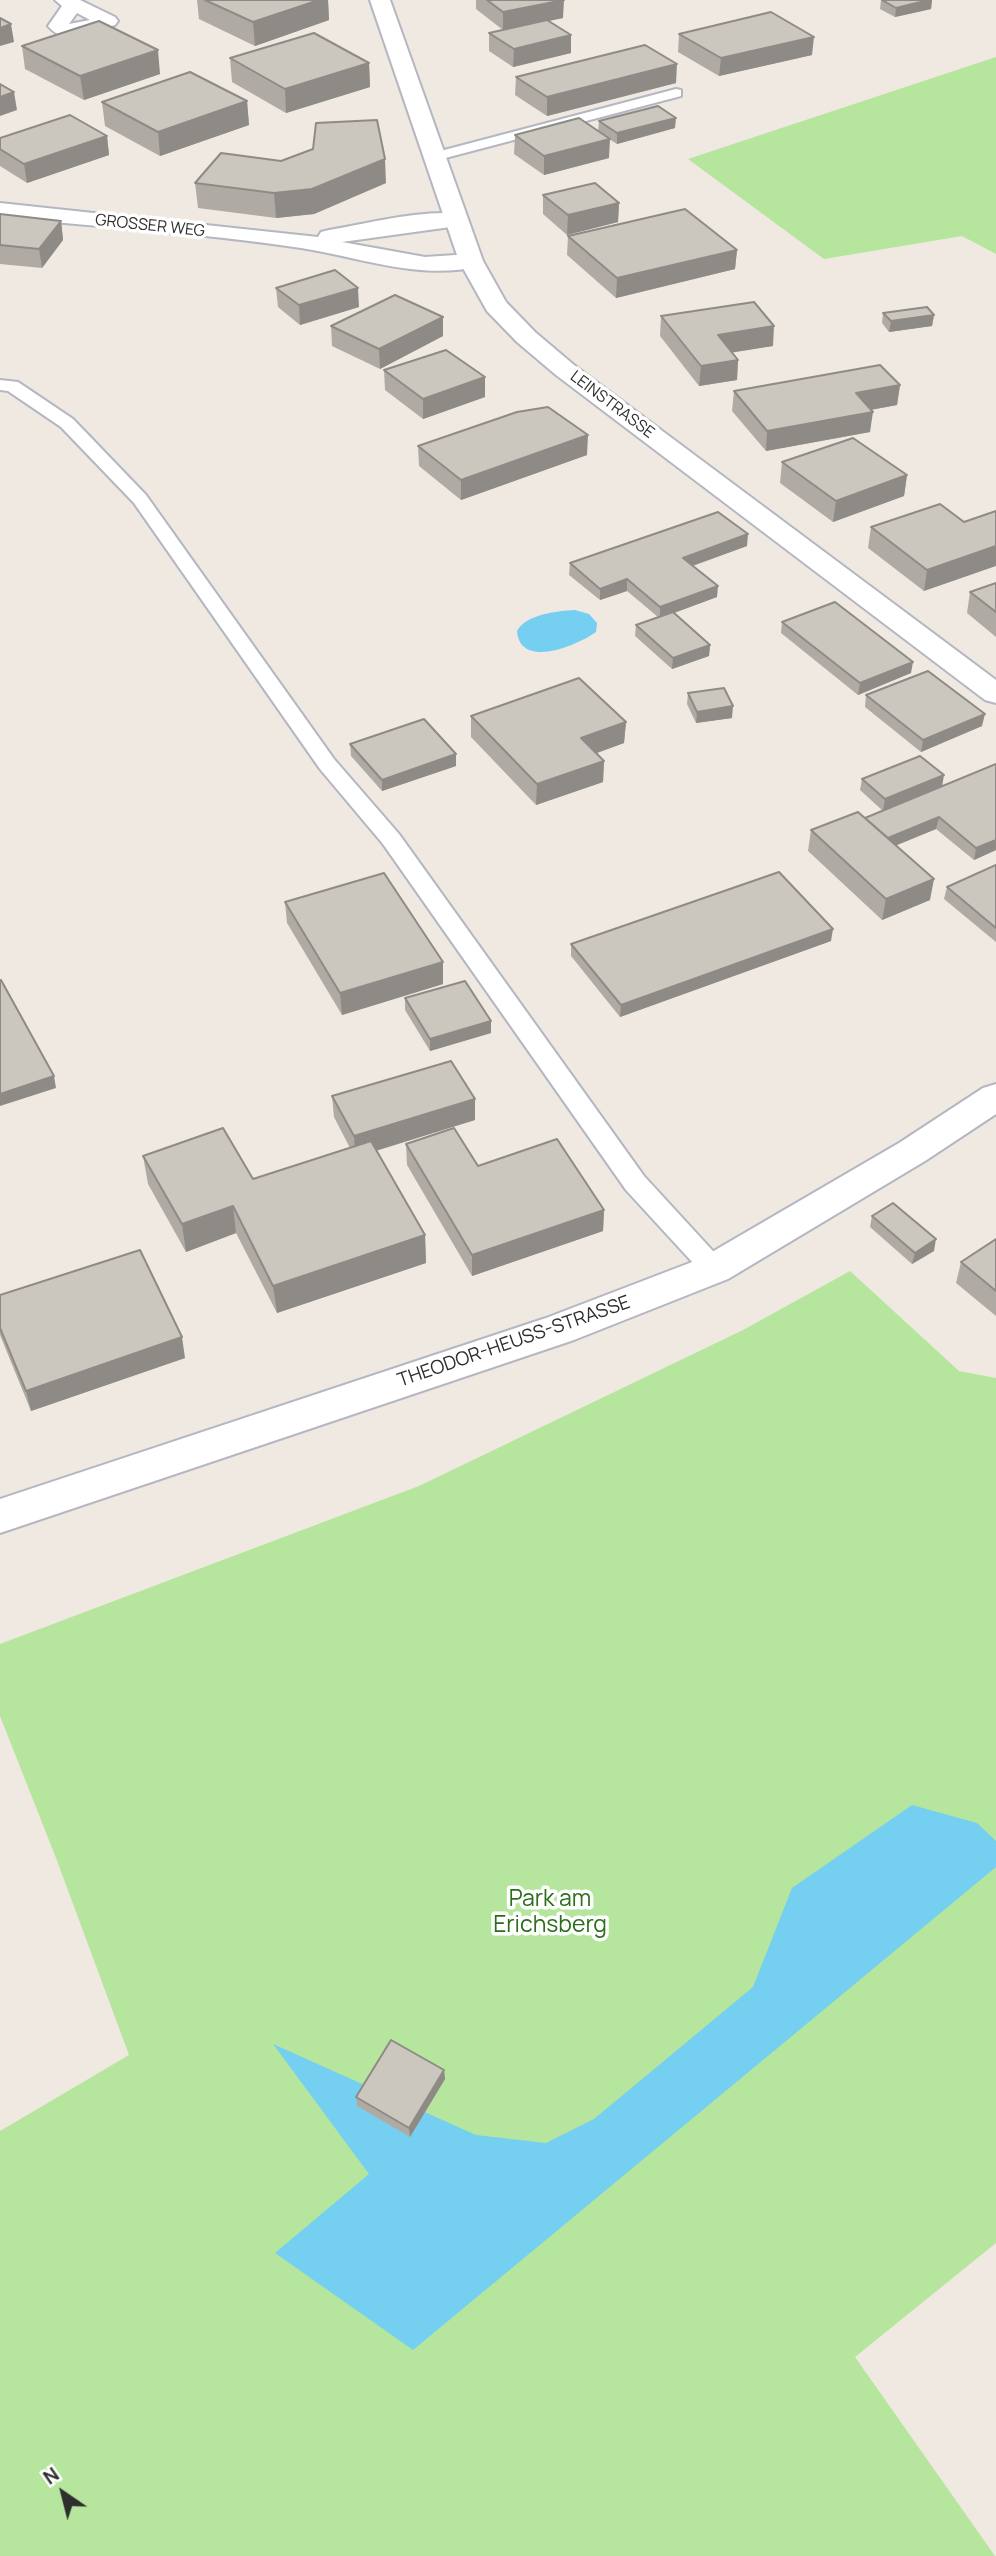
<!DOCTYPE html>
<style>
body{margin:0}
#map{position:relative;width:996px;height:2556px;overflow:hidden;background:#efe9e1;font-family:Manrope,sans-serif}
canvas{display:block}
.north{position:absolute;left:28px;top:2458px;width:70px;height:70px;-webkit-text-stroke:5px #fff;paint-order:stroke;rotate:325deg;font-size:19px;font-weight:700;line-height:28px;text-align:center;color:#2e2e2e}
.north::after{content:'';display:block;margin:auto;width:24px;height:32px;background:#2e2e2e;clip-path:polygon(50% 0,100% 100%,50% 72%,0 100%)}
</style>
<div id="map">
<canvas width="996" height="2556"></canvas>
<div class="north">N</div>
</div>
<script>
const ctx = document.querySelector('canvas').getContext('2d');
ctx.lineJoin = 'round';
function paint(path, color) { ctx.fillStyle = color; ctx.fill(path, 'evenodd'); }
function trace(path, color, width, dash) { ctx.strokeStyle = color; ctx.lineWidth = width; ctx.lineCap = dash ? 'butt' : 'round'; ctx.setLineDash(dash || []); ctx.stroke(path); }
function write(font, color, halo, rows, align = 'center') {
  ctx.font = font + ' Manrope,sans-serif'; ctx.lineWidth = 7; ctx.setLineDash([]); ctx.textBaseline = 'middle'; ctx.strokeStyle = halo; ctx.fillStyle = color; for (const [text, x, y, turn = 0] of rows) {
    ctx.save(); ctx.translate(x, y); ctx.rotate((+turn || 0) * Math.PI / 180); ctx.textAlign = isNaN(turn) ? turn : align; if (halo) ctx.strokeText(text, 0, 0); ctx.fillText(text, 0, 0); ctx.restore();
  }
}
paint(new Path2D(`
 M 996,57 L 996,254 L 962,236 L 824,259 L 688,159 Z
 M 850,1271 L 959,1371 L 996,1378 L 996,2243 L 855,2357 L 995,2556 L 0,2556 L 0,2131 L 129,2055 L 56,1858 L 0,1716 L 0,1644 L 419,1486 L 743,1330 Z`), '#b6e59e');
paint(new Path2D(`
 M 575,610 L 589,614 L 597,623 L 596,632 C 578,645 520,670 517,631 C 526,614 558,611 575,610 Z
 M 912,1805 L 977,1823 L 996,1841 L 996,1867 L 413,2350 L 275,2253 L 369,2174 L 273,2044 L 476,2135 L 546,2143 L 594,2119 L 753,1987 L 792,1888 Z`), '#75cff0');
const service = new Path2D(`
 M 676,89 L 681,90 L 681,96 L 434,161 L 427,157 L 429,154 Z
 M 0,380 L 18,382 L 73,419 L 146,495 L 334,759 L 399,834 L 644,1176 L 723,1262 L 727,1269 L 723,1276 L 714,1279 L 705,1276 L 626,1190 L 383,844 L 320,769 L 134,503 L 61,427 L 8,391 L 0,390 Z`);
const minor = new Path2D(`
 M 55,0 L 80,0 L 115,17 L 118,21 L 115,25 C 94,32 65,47 48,26 L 62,6 ZM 77,13 L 90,20 L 69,24 Z
 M 0,203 L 318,237 L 321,232 L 329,230 C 365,224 431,207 465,215 L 468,220 L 465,225 L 342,242 L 425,257 L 471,254 L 479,256 L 483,261 L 479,266 C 421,281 359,257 301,248 C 202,233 100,227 0,217 Z`);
const tertiary = new Path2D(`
 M 370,0 L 390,0 L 483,261 L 506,302 L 535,332 L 574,365 L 996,680 L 996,703 L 985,700 L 556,375 L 517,342 L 487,311 L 459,261 Z
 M 996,1084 L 996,1114 L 925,1161 L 728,1279 L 574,1340 L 0,1533 L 0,1499 L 546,1318 L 700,1259 L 899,1143 L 983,1088 Z`);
trace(service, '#b4b7c1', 4);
trace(minor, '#b4b7c1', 4);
trace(tertiary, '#b4b7c1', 4);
paint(service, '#fff');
paint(minor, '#fff');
paint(tertiary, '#fff');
paint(new Path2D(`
 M 197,0 L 328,0 L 329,20 L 255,46 L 199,19 Z
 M 476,0 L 563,0 L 563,18 L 549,21 L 571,35 L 571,53 L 513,67 L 489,51 L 489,33 L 503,30 L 476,9 Z
 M 881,0 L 932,0 L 931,9 L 895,17 L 880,9 Z
 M 679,34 L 812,55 L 719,76 L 678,52 Z
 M 22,46 L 160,74 L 84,100 L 25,69 Z
 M 230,58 L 369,63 L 370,87 L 286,113 L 232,82 Z
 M 516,77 L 676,83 L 547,116 L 515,95 Z
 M 247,101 L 249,125 L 160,156 L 105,126 L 102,102 Z
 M 599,121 L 675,128 L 617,144 L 598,132 Z
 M 515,135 L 609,158 L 544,175 L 514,154 Z
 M 107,136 L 109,155 L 27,183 L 0,166 L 0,138 Z
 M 195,183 L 386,183 L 314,214 L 276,218 L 198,208 Z
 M 543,195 L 619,203 L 618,222 L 567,235 L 543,214 Z
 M 0,214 L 61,221 L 63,240 L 42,268 L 0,264 Z
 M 568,236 L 737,250 L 735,269 L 616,298 L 567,255 Z
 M 276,288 L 359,307 L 300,325 L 278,307 Z
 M 883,313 L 934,315 L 932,326 L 889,332 L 882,323 Z
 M 661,316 L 773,346 L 732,352 L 738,360 L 737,380 L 699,386 L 660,336 Z
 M 331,326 L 443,336 L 380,369 L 332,346 Z
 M 384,370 L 485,397 L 423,419 L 385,390 Z
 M 900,385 L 897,405 L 871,410 L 870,432 L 766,451 L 732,411 L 734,391 Z
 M 418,446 L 587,455 L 461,500 L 419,466 Z
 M 782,462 L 907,475 L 904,496 L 833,522 L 780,483 Z
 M 964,522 L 924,591 L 868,548 L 871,527 Z
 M 747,546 L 693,566 L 717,597 L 674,613 L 710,645 L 709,656 L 672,669 L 635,636 L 636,625 L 658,617 L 627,591 L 600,600 L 569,575 L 570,563 Z
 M 996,583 L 996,637 L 967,613 L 970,592 Z
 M 782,622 L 911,673 L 858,695 L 781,633 Z
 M 688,693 L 732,718 L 696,723 L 687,704 Z
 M 866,695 L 982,726 L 921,752 L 865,707 Z
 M 471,716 L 626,722 L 624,743 L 597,753 L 604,761 L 603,782 L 536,805 L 471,737 Z
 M 350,744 L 456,754 L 456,766 L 382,791 L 351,756 Z
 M 996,764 L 996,850 L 974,860 L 936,829 L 896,845 L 930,900 L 882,920 L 808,851 L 811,830 L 865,818 L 883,811 L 860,790 L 862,779 L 942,787 Z
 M 996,865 L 996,942 L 944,899 L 947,887 Z
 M 285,902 L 443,984 L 342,1015 L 287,923 Z
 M 831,941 L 620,1017 L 571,956 L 571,944 Z
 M 405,998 L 491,1033 L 430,1051 L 405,1010 Z
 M 332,1096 L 475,1120 L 376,1151 L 425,1235 L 426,1263 L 277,1313 L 236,1233 L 186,1252 L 148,1184 L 143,1156 L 253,1179 L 350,1148 L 334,1117 Z
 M 406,1144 L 478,1166 L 604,1210 L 603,1231 L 472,1276 L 407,1165 Z
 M 872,1216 L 934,1251 L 912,1264 L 870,1227 Z
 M 996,1239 L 996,1316 L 956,1283 L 961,1262 Z
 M 0,1295 L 185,1358 L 31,1411 L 0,1335 Z
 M 444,2070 L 445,2079 L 410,2137 L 357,2106 L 356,2097 Z`), '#afaba4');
paint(new Path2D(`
 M 319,0 L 328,0 L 329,20 L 255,46 L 253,22 Z
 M 564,0 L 563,18 L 503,30 L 503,12 Z
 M 929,0 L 932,0 L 931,9 L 895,17 L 896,8 Z
 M 11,24 L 14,42 L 0,46 L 0,28 Z
 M 571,35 L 571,53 L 513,67 L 514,49 Z
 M 814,37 L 812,55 L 719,76 L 721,58 Z
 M 158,50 L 160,74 L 84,100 L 80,76 Z
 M 369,63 L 370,87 L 286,113 L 285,89 Z
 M 677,64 L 676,83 L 547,116 L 547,97 Z
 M 14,92 L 17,110 L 0,116 L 0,97 Z
 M 247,101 L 249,125 L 160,156 L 158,132 Z
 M 676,118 L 675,128 L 617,144 L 617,133 Z
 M 107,136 L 109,155 L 27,183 L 24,164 Z
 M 610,139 L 609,158 L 544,175 L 544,156 Z
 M 385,159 L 386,183 L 314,214 L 276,218 L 274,193 Z
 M 619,203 L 618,222 L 567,235 L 568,215 Z
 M 61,221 L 63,240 L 42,268 L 39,249 Z
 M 737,250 L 735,269 L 616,298 L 617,278 Z
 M 358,288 L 359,307 L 300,325 L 299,305 Z
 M 934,315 L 932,326 L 889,332 L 891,321 Z
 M 443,317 L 443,336 L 380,369 L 379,349 Z
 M 774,326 L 773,346 L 717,355 L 718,335 Z
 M 738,360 L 737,380 L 699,386 L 701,366 Z
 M 485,377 L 485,397 L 423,419 L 423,399 Z
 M 900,385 L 897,405 L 853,413 L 856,393 Z
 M 873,412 L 870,432 L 766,451 L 767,431 Z
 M 588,435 L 587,455 L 461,500 L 461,480 Z
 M 907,475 L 904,496 L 833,522 L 836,501 Z
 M 748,534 L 747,546 L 683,569 L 683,558 Z
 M 996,546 L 996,566 L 924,591 L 927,570 Z
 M 627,579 L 627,591 L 600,600 L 600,589 Z
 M 718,586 L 717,597 L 660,618 L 660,607 Z
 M 710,645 L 709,656 L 672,669 L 673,658 Z
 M 913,662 L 911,673 L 858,695 L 860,683 Z
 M 733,706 L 732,718 L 696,723 L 697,712 Z
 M 985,714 L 982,726 L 921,752 L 923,740 Z
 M 626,722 L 624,743 L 580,759 L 581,738 Z
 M 456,754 L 456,766 L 382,791 L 382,780 Z
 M 604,761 L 603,782 L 536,805 L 537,784 Z
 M 944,775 L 942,787 L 883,811 L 885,799 Z
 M 939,817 L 936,829 L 878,853 L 879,842 Z
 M 996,840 L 996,850 L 974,860 L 976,848 Z
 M 934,879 L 930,900 L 882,920 L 886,899 Z
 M 833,929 L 831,941 L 620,1017 L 621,1005 Z
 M 443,962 L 443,984 L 342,1015 L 340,993 Z
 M 491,1021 L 491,1033 L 430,1051 L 430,1039 Z
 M 54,1076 L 56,1088 L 0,1106 L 0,1094 Z
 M 475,1099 L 475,1120 L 355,1157 L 354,1136 Z
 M 233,1206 L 236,1233 L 186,1252 L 182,1224 Z
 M 604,1210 L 603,1231 L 472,1276 L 472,1255 Z
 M 425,1235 L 426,1263 L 277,1313 L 273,1286 Z
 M 936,1239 L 934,1251 L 912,1264 L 915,1253 Z
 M 182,1337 L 185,1358 L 31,1411 L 26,1391 Z
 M 444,2070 L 445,2079 L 410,2137 L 409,2128 Z`), '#8e8b86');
const building = new Path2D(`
 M 205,0 L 319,0 L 253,22 Z
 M 487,0 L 564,0 L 503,12 Z
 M 882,0 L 929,0 L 896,8 Z
 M 771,12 L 814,37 L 721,58 L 679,34 Z
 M 0,18 L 11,24 L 0,28 Z
 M 547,20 L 571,35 L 514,49 L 489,33 Z
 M 99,21 L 158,50 L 80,76 L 22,46 Z
 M 314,33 L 369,63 L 285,89 L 230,58 Z
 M 645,45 L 677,64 L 547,97 L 516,77 Z
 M 190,72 L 247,101 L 158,132 L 102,102 Z
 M 0,84 L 14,92 L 0,97 Z
 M 658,106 L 676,118 L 617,133 L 599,121 Z
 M 70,115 L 107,136 L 24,164 L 0,149 L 0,138 Z
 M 579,118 L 610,139 L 544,156 L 515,135 Z
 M 377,120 L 385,159 L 312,189 L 274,193 L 195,183 L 221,153 L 281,161 L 313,149 L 316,123 Z
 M 595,183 L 619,203 L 568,215 L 543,195 Z
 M 685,209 L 737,250 L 617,278 L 568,236 Z
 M 0,214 L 61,221 L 39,249 L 0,245 Z
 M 335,270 L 358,288 L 299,305 L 276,288 Z
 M 395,295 L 443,317 L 379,349 L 331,326 Z
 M 754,302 L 774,326 L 718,335 L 738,360 L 701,366 L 661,316 Z
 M 927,307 L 934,315 L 891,321 L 883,313 Z
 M 446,350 L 485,377 L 423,399 L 384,370 Z
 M 880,365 L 900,385 L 856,393 L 873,412 L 767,431 L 734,391 Z
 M 548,407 L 588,435 L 461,480 L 418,446 L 517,412 Z
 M 853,438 L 907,475 L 836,501 L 782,462 Z
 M 940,504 L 964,522 L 996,511 L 996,546 L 927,570 L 871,527 Z
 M 718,512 L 748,534 L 683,558 L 718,586 L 660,607 L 627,579 L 600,589 L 570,563 Z
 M 996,583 L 996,612 L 970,592 Z
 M 835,602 L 913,662 L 860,683 L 782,622 Z
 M 673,612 L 710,645 L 673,658 L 636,625 Z
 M 928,671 L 985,714 L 923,740 L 866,695 Z
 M 579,678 L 626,722 L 581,738 L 604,761 L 537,784 L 471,716 Z
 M 724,688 L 733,706 L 697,712 L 688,693 Z
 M 424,719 L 456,754 L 382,780 L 350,744 Z
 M 920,756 L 944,775 L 885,799 L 862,779 Z
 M 996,764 L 996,840 L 976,848 L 939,817 L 888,838 L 865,818 Z
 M 858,812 L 934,879 L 886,899 L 811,830 Z
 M 996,865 L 996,928 L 947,887 Z
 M 779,872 L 833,929 L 621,1005 L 571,944 Z
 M 384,873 L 443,962 L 340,993 L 285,902 Z
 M 0,980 L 1,980 L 54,1076 L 0,1094 Z
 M 465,981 L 491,1021 L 430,1039 L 405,998 Z
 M 451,1061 L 475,1099 L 354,1136 L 332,1096 Z
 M 223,1128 L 253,1179 L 371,1141 L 425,1235 L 273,1286 L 233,1206 L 182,1224 L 143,1156 Z
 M 454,1128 L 478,1166 L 557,1139 L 604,1210 L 472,1255 L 406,1144 Z
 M 893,1203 L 936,1239 L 915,1253 L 872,1216 Z
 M 996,1239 L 996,1291 L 961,1262 Z
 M 140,1250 L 182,1337 L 26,1391 L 0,1328 L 0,1295 Z
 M 391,2040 L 444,2070 L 409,2128 L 356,2097 Z`);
paint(building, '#cbc7bf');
trace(building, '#8e8b86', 2);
write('16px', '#2e2e2e', '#fff', [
 ["GROSSER WEG",150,226,6],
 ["LEINSTRASSE",612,405,37]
]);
write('19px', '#2e2e2e', '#fff', [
 ["THEODOR-HEUSS-STRASSE",514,1342,-19]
]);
write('23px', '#2c6e1b', '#fff', [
 ["Park am",550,1900],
 ["Erichsberg",550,1926]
]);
</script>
